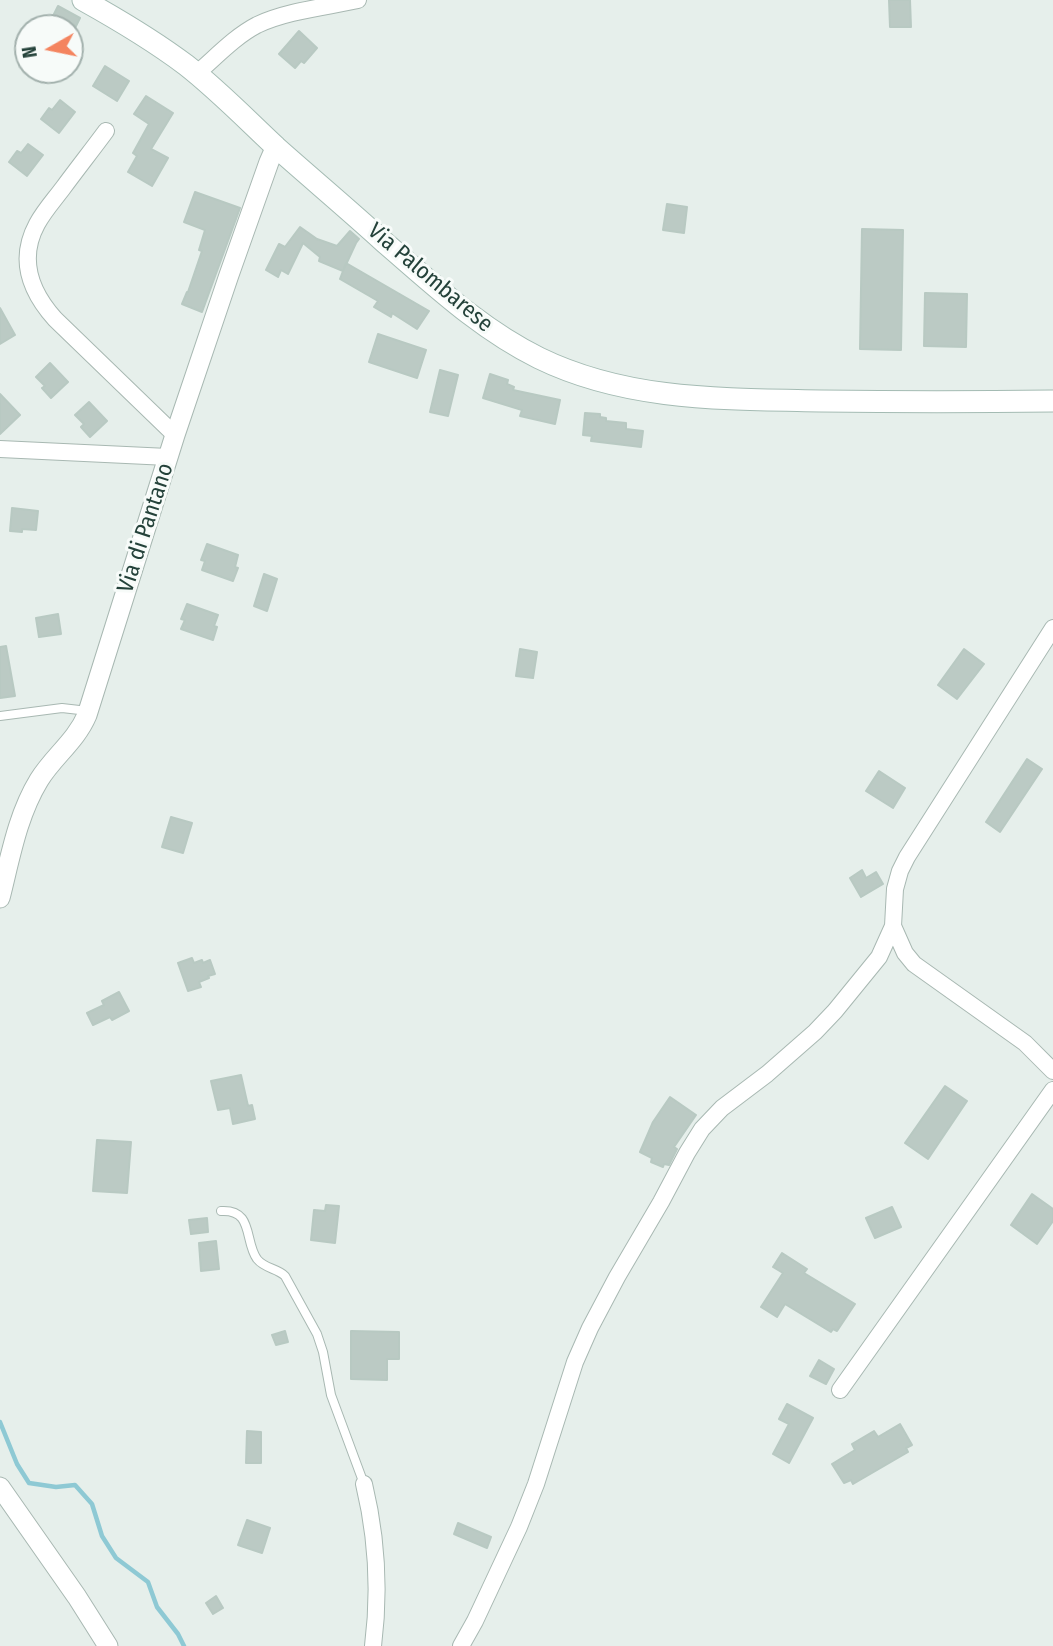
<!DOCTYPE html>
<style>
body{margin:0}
#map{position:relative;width:1053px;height:1646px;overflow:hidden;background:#e6efeb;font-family:"Fira Sans Condensed",sans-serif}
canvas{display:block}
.north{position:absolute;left:14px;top:14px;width:70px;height:70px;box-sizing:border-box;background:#f7fbf9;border:2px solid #a3b1ad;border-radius:50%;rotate:261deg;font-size:19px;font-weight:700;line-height:28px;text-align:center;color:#24423a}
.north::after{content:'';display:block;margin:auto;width:24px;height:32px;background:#f4845f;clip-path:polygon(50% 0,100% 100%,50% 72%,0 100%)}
</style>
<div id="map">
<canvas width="1053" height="1646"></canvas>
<div class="north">N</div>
</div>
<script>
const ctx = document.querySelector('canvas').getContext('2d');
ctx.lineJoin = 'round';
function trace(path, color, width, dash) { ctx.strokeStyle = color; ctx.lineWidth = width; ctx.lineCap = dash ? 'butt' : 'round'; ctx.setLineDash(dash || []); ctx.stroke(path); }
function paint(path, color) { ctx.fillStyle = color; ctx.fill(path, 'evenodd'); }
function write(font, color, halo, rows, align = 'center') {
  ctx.font = font + ' "Fira Sans Condensed",sans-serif'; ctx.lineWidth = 6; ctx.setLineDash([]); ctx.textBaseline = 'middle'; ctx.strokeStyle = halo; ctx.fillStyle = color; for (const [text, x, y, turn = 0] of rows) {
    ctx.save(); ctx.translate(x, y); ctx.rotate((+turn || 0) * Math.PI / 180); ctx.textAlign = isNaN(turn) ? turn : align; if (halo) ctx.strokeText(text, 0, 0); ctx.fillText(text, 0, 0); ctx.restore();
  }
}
trace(new Path2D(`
 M 0,1422 L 17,1464 L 29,1483 L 56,1487 L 75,1485 L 92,1504 L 102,1536 L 116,1558 L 148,1582 L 157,1607 L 178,1634 L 184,1646`), '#8ec9d4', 4.5);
const building = new Path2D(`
 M 889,0 L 910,0 L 911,27 L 890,27 Z
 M 58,6 L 80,18 L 75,28 L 55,28 L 49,24 Z
 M 299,31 L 317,48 L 304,63 L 301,61 L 295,68 L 279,54 Z
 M 105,66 L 129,81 L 117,101 L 93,86 Z
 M 146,96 L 173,113 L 151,149 L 168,158 L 152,186 L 128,172 L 137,156 L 133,153 L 149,124 L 134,114 Z
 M 60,100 L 75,112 L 59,133 L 41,119 L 49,108 L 52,110 Z
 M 28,144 L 43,155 L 27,176 L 9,162 L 17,151 L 21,153 Z
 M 195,192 L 240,208 L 202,312 L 182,304 L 187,292 L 188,292 L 202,251 L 199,250 L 205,230 L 184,222 Z
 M 667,204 L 687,207 L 684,233 L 663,230 Z
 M 300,227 L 317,239 L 337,246 L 350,231 L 359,239 L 356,243 L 343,271 L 319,261 L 320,257 L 303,243 L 288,274 L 281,270 L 278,277 L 266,270 L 279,244 L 285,247 Z
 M 862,229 L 903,230 L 901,350 L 860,349 Z
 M 346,263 L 429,311 L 417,329 L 392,313 L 391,317 L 374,307 L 378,301 L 340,279 Z
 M 925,293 L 967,294 L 966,347 L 924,346 Z
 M 0,308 L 15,335 L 0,344 Z
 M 378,334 L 426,350 L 417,378 L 369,362 Z
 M 50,363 L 68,382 L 51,398 L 42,388 L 45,386 L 36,377 Z
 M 440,370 L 458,375 L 448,416 L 430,412 Z
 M 490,374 L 508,380 L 507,384 L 514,387 L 513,390 L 560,400 L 555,424 L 520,416 L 522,410 L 483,398 Z
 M 0,394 L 20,415 L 0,434 Z
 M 89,402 L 107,421 L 90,437 L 81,427 L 84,424 L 75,415 Z
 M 585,413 L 600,414 L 600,417 L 606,418 L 606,421 L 626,423 L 626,429 L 643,431 L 641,447 L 591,441 L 592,436 L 583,435 Z
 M 12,508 L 38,511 L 36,530 L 22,529 L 22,532 L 10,531 Z
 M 207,544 L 238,555 L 235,567 L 238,568 L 233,581 L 202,570 L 205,561 L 201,560 Z
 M 264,574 L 277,579 L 267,611 L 254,606 Z
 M 187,604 L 218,615 L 214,626 L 217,627 L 213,640 L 181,629 L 185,620 L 181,619 Z
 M 58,614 L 61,634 L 39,637 L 36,618 Z
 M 6,646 L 15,696 L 0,698 L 0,647 Z
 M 520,649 L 537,652 L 533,678 L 516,676 Z
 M 964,649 L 984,664 L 957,699 L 938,685 Z
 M 1027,759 L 1042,769 L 1000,832 L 986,822 Z
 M 879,771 L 905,788 L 893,808 L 866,791 Z
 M 171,817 L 192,823 L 183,853 L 162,847 Z
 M 862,870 L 866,878 L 876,872 L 883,884 L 861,897 L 850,878 Z
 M 192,958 L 194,963 L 202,960 L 203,963 L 210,960 L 215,974 L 208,976 L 209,978 L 199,982 L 201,987 L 188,991 L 178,963 Z
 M 119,992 L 129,1011 L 112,1020 L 110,1017 L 93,1025 L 87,1013 L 104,1005 L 102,1001 Z
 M 241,1075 L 248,1106 L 252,1105 L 255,1119 L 233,1124 L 230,1108 L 218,1110 L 211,1081 Z
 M 945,1086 L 967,1101 L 928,1159 L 905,1143 Z
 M 670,1097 L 696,1115 L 674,1147 L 677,1149 L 669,1165 L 664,1164 L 663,1167 L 651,1162 L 652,1158 L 640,1152 L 653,1122 Z
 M 97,1140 L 131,1142 L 127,1193 L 93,1191 Z
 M 1032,1194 L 1053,1209 L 1053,1221 L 1037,1244 L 1011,1225 Z
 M 326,1205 L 339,1206 L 335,1243 L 311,1240 L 314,1210 L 325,1211 Z
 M 892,1207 L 901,1227 L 875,1238 L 866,1218 Z
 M 207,1218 L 208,1232 L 191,1234 L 189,1220 Z
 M 216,1241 L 219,1269 L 201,1271 L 199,1243 Z
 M 782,1253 L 807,1269 L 804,1273 L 855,1304 L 837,1331 L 833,1329 L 831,1332 L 785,1304 L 777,1317 L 761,1307 L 783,1273 L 773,1267 Z
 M 285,1331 L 288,1342 L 276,1345 L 272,1335 Z
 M 351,1331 L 399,1332 L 399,1359 L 387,1359 L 387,1380 L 351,1379 Z
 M 819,1360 L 834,1369 L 826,1384 L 810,1376 Z
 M 787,1404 L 813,1418 L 789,1463 L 773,1454 L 789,1424 L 779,1419 Z
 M 900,1424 L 912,1445 L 906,1448 L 908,1452 L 853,1484 L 851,1480 L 844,1483 L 832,1464 L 855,1450 L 852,1444 L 874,1431 L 878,1437 Z
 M 247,1431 L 261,1432 L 261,1463 L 246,1463 Z
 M 247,1520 L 270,1528 L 262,1553 L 238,1545 Z
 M 458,1523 L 491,1537 L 487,1548 L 454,1534 Z
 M 216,1596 L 223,1608 L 213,1614 L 206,1603 Z`);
paint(building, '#bbcac4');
trace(building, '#b8c9c2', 2);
const service = new Path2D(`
 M 0,716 L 62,708 L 88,711
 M 221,1211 C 254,1209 244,1241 257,1259 C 265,1269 277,1268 285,1276 L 317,1334 L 323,1352 L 331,1395 L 364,1484`);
const minor = new Path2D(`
 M 196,74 C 215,58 234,37 257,25 C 286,11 326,7 358,0
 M 106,131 C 92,150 77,169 63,188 C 54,200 44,211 37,224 C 18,259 30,291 55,319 L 175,435
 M 0,449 L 168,457
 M 893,926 L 905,953 L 914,964 L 1025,1043 L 1053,1071
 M 840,1390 L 1053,1090
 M 364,1484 C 377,1538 380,1591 373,1646
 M 461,1646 L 475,1621 L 519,1527 L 536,1484 L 575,1362 L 590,1328 L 617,1277 L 661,1202 L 687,1153 L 702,1129 L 722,1108 L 767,1074 L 815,1032 L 835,1011 L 879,957 L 893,926 L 895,889 L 900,871 L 907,857 L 1053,628`);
const tertiary = new Path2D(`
 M 0,898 C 10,859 17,816 39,780 C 53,757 76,741 87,715 L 175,435 L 229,275 L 269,162 L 276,146
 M 0,1487 L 77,1597 L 108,1646`);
const secondary = new Path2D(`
 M 83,0 C 119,20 154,41 186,65 C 218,90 246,119 276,147 C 312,179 349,210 384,242 C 433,284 480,329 539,358 C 627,401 724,399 821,401 C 898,402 975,402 1053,401`);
trace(service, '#a8b8b2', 10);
trace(minor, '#a8b8b2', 18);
trace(tertiary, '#a8b8b2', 21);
trace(secondary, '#a4bbb3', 23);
trace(service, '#fff', 8);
trace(minor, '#fff', 16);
trace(tertiary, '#fff', 19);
trace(secondary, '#fff', 21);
write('23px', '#24423a', '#f7fbf9', [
 ["Via Palombarese",430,278,40],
 ["Via di Pantano",146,528,-72]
]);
</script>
